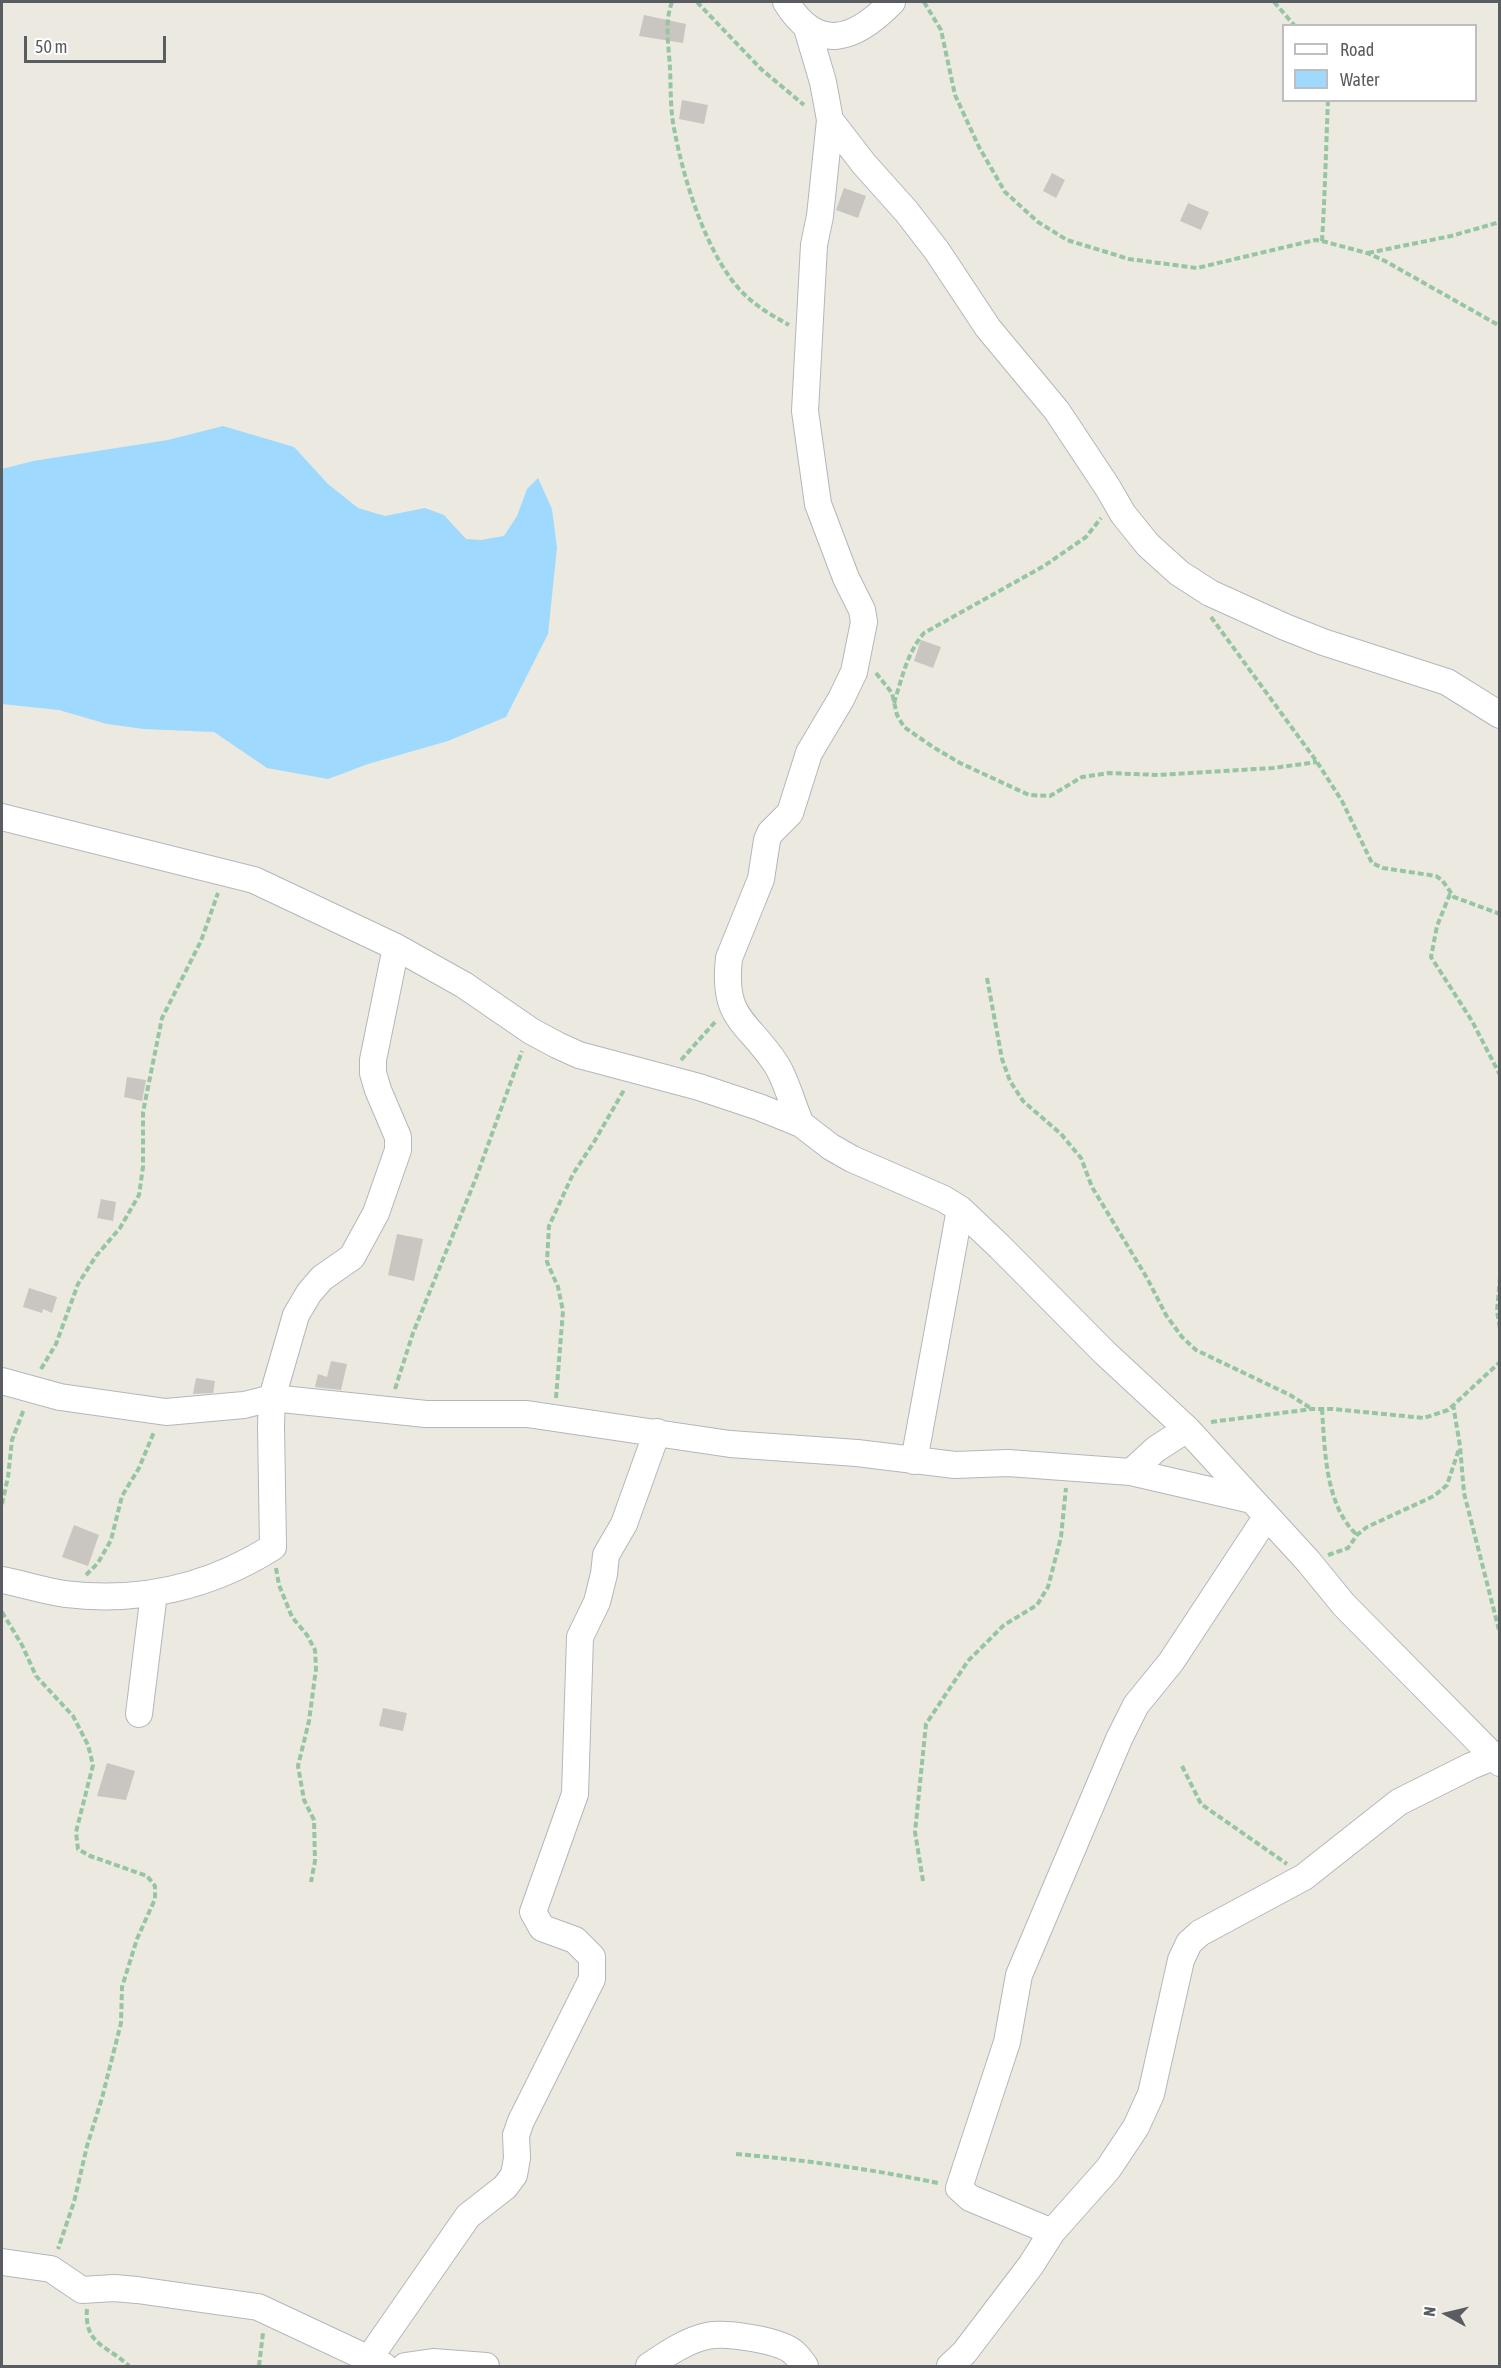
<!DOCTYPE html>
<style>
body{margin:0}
#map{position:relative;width:1501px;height:2368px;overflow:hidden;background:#ece9e0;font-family:"Asap Condensed",sans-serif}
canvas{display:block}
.frame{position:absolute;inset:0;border:3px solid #595d61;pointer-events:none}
.legend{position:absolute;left:1282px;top:24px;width:195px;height:78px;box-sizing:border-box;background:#fff;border:2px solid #bdbec0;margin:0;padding:8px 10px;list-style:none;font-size:18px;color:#595d61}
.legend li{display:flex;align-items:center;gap:12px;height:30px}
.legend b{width:30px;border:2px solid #bdbec0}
.north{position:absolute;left:1417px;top:2284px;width:60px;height:60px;-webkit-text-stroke:4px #fff;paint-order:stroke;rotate:278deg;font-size:16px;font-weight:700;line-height:24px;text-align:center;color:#595d61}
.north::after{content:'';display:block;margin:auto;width:21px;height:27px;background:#595d61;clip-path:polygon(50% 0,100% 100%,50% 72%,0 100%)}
.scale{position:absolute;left:24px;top:36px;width:142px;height:27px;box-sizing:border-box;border:3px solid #595d61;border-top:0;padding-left:8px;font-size:18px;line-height:21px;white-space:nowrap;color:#595d61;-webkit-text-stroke:4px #fff;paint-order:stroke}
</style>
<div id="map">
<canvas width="1501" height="2368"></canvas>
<div class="frame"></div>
<ul class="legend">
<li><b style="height:8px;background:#fff"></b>Road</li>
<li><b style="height:16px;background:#9fd9fe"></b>Water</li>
</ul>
<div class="north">N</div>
<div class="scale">50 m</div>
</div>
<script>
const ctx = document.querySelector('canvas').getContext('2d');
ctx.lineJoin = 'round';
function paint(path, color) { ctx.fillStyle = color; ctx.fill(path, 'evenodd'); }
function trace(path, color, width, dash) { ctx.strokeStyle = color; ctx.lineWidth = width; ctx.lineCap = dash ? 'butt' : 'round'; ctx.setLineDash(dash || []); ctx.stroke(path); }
paint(new Path2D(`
 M 223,426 L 294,447 L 328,484 L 358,508 L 385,516 L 425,508 L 444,515 L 466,539 L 481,540 L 504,536 L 517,516 L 527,489 L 538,478 L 552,509 L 557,548 L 548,634 L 506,717 L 448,741 L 368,764 L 328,779 L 267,768 L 214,732 L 144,729 L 107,724 L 59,710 L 2,704 L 2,469 L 33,461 L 168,440 Z`), '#9fd9fe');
paint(new Path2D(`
 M 644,15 L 686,24 L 683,43 L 639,36 Z
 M 682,100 L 708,105 L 704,124 L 679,119 Z
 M 1052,173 L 1065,180 L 1056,198 L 1043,191 Z
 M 844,188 L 866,196 L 858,218 L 836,210 Z
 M 1188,203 L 1209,212 L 1201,230 L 1180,221 Z
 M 921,640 L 941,647 L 933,668 L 914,661 Z
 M 127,1077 L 146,1080 L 142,1101 L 124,1097 Z
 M 101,1199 L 116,1202 L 113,1221 L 97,1218 Z
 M 397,1234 L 423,1239 L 414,1281 L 388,1275 Z
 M 29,1288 L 57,1297 L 52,1313 L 43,1309 L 42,1313 L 23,1307 Z
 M 331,1361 L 347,1364 L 341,1390 L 315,1387 L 318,1374 L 327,1377 Z
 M 196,1378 L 215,1381 L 213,1393 L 193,1394 Z
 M 74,1525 L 99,1535 L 88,1566 L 62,1557 Z
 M 383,1708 L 407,1713 L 403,1731 L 379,1726 Z
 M 107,1763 L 135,1771 L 126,1800 L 97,1796 Z`), '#c9c5c0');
const minor = new Path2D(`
 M 786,2 C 818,54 855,40 892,2
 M 807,28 L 823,82 L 830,120 L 864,164 L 906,211 L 937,251 L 988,328 L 1057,411 L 1108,488 L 1123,514 L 1148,545 L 1179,573 L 1210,593 L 1285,627 L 1323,642 L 1447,682 L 1500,715
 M 2,817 L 254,880 L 396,947 L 464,985 L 531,1031 L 557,1045 L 579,1055 L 699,1087 L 759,1107 L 801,1124 L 831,1147 L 852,1159 L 944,1199 L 960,1209 L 1000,1247 L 1105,1353 L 1187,1429 L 1308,1561 L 1344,1605 L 1500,1763
 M 801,1124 C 792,1105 787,1081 776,1064 C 747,1020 722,1020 729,958 L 761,879 L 767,840 L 770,833 L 790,813 L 809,753 L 841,699 L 854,672 L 864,622 L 862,610 L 846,578 L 818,504 L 805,411 L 814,245 L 820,216 L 830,120
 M 2,1381 L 60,1397 L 166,1412 L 244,1405 L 272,1398 L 426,1414 L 527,1414 L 730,1444 L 857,1453 L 955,1465 L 1008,1463 L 1131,1472 L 1252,1500
 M 914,1461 L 960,1209
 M 1131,1472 L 1156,1449 L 1187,1429
 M 2,1580 C 23,1584 44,1591 65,1594 C 139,1603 210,1587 273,1547 L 271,1426 L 272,1398 L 296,1315 L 309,1293 L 322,1278 L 352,1257 L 376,1213 L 398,1150 L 398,1137 L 378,1090 L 373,1073 L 373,1060 L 396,947
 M 139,1714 L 154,1593
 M 1052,2232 L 970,2198 L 959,2188 L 1007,2042 L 1019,1975 L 1119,1739 L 1136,1705 L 1171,1662 L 1267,1516
 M 2,2262 L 51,2269 L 82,2290 L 114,2288 L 137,2290 L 258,2307 L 384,2366
 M 368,2360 L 468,2216 L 505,2187 L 514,2175 L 517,2158 L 516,2135 L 521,2121 L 592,1979 L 592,1957 L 575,1940 L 542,1928 L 533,1912 L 575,1794 L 580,1637 L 597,1602 L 604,1574 L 606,1555 L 624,1524 L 657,1432
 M 405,2366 L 433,2362 L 486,2366
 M 649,2366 C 665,2355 687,2340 707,2336 C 725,2332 779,2340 793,2352 C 798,2356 802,2362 805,2366
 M 950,2366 L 964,2353 L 1031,2265 L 1052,2232 L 1108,2169 L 1136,2127 L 1151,2094 L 1181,1960 L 1189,1943 L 1200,1933 L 1304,1877 L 1399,1802 L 1471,1766 L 1493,1757`);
trace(minor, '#b3b7bb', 28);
trace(new Path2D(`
 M 672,2 C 664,23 669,47 670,69 C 671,90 670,112 675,133 C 684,181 708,259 744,294 C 757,307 773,316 789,325
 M 697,2 L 761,69 L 804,105
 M 924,2 L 941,30 L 955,95 L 979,147 L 1005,192 L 1038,222 L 1067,240 L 1129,259 L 1197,268 L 1315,240 L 1322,241 L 1367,253 L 1385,261 L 1500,326
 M 1274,2 L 1295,26
 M 1322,241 C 1325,194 1326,147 1328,100
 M 1368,253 L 1451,236 L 1500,222
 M 1211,617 L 1317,762 L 1342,801 L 1372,863 L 1383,868 L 1436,876 L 1442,880 L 1454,897 L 1500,914
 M 876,673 L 892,693 L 897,715 L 904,727 L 933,747 L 960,763 L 1029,795 L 1050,796 L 1082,777 L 1109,773 L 1158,775 L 1273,768 L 1317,762
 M 894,703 C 902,678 907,653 924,633 L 1044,566 L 1086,537 L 1101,518
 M 1450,894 L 1437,926 L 1431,957 L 1472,1021 L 1500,1075
 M 987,978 L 1002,1059 L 1010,1081 L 1023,1101 L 1061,1134 L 1081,1158 L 1092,1187 L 1147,1278 L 1166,1315 L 1182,1337 L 1196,1350 L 1290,1395 L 1312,1409
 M 681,1060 L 716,1021
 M 1500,1277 L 1497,1311 L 1500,1329
 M 41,1369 L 56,1344 L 78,1284 L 96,1256 L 120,1228 L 139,1195 L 143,1167 L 143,1112 L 162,1018 L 201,941 L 218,893
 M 395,1389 L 413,1333 L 476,1178 L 522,1051
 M 556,1398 L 563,1311 L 558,1287 L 547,1262 L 549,1226 L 573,1174 L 594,1142 L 624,1090
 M 1453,1404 L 1460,1446 L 1464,1493 L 1500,1634
 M 1322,1409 C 1325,1451 1325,1505 1357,1535
 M 1211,1422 L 1312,1409 L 1333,1409 L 1424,1418 L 1448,1410 L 1500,1362
 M 2,1504 L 8,1477 L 12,1440 L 24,1409
 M 1328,1555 L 1348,1548 L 1357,1535 L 1367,1527 L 1434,1496 L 1447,1485 L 1459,1449
 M 276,1568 L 279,1585 L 292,1617 L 307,1635 L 315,1650 L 316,1669 L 309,1721 L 298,1766 L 304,1800 L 314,1820 L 315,1861 L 311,1882
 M 86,1575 L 98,1563 L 111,1540 L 122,1496 L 139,1468 L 154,1432
 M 2,1612 L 22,1645 L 36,1676 L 73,1716 L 88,1745 L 93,1765 L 76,1832 L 78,1849 L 90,1856 L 147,1876 L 155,1886 L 155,1899 L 137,1939 L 122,1987 L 121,2023 L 102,2098 L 87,2146 L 74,2202 L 58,2249
 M 1182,1766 L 1201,1804 L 1287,1864
 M 923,1881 L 915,1832 L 926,1724 L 968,1661 L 1004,1625 L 1037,1605 L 1048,1587 L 1061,1537 L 1066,1488
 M 736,2154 C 805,2160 871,2169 938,2183
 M 87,2309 C 84,2345 107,2345 129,2366
 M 259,2366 L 263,2333`), '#96c5a1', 4, [6, 3]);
trace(minor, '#fff', 26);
</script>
